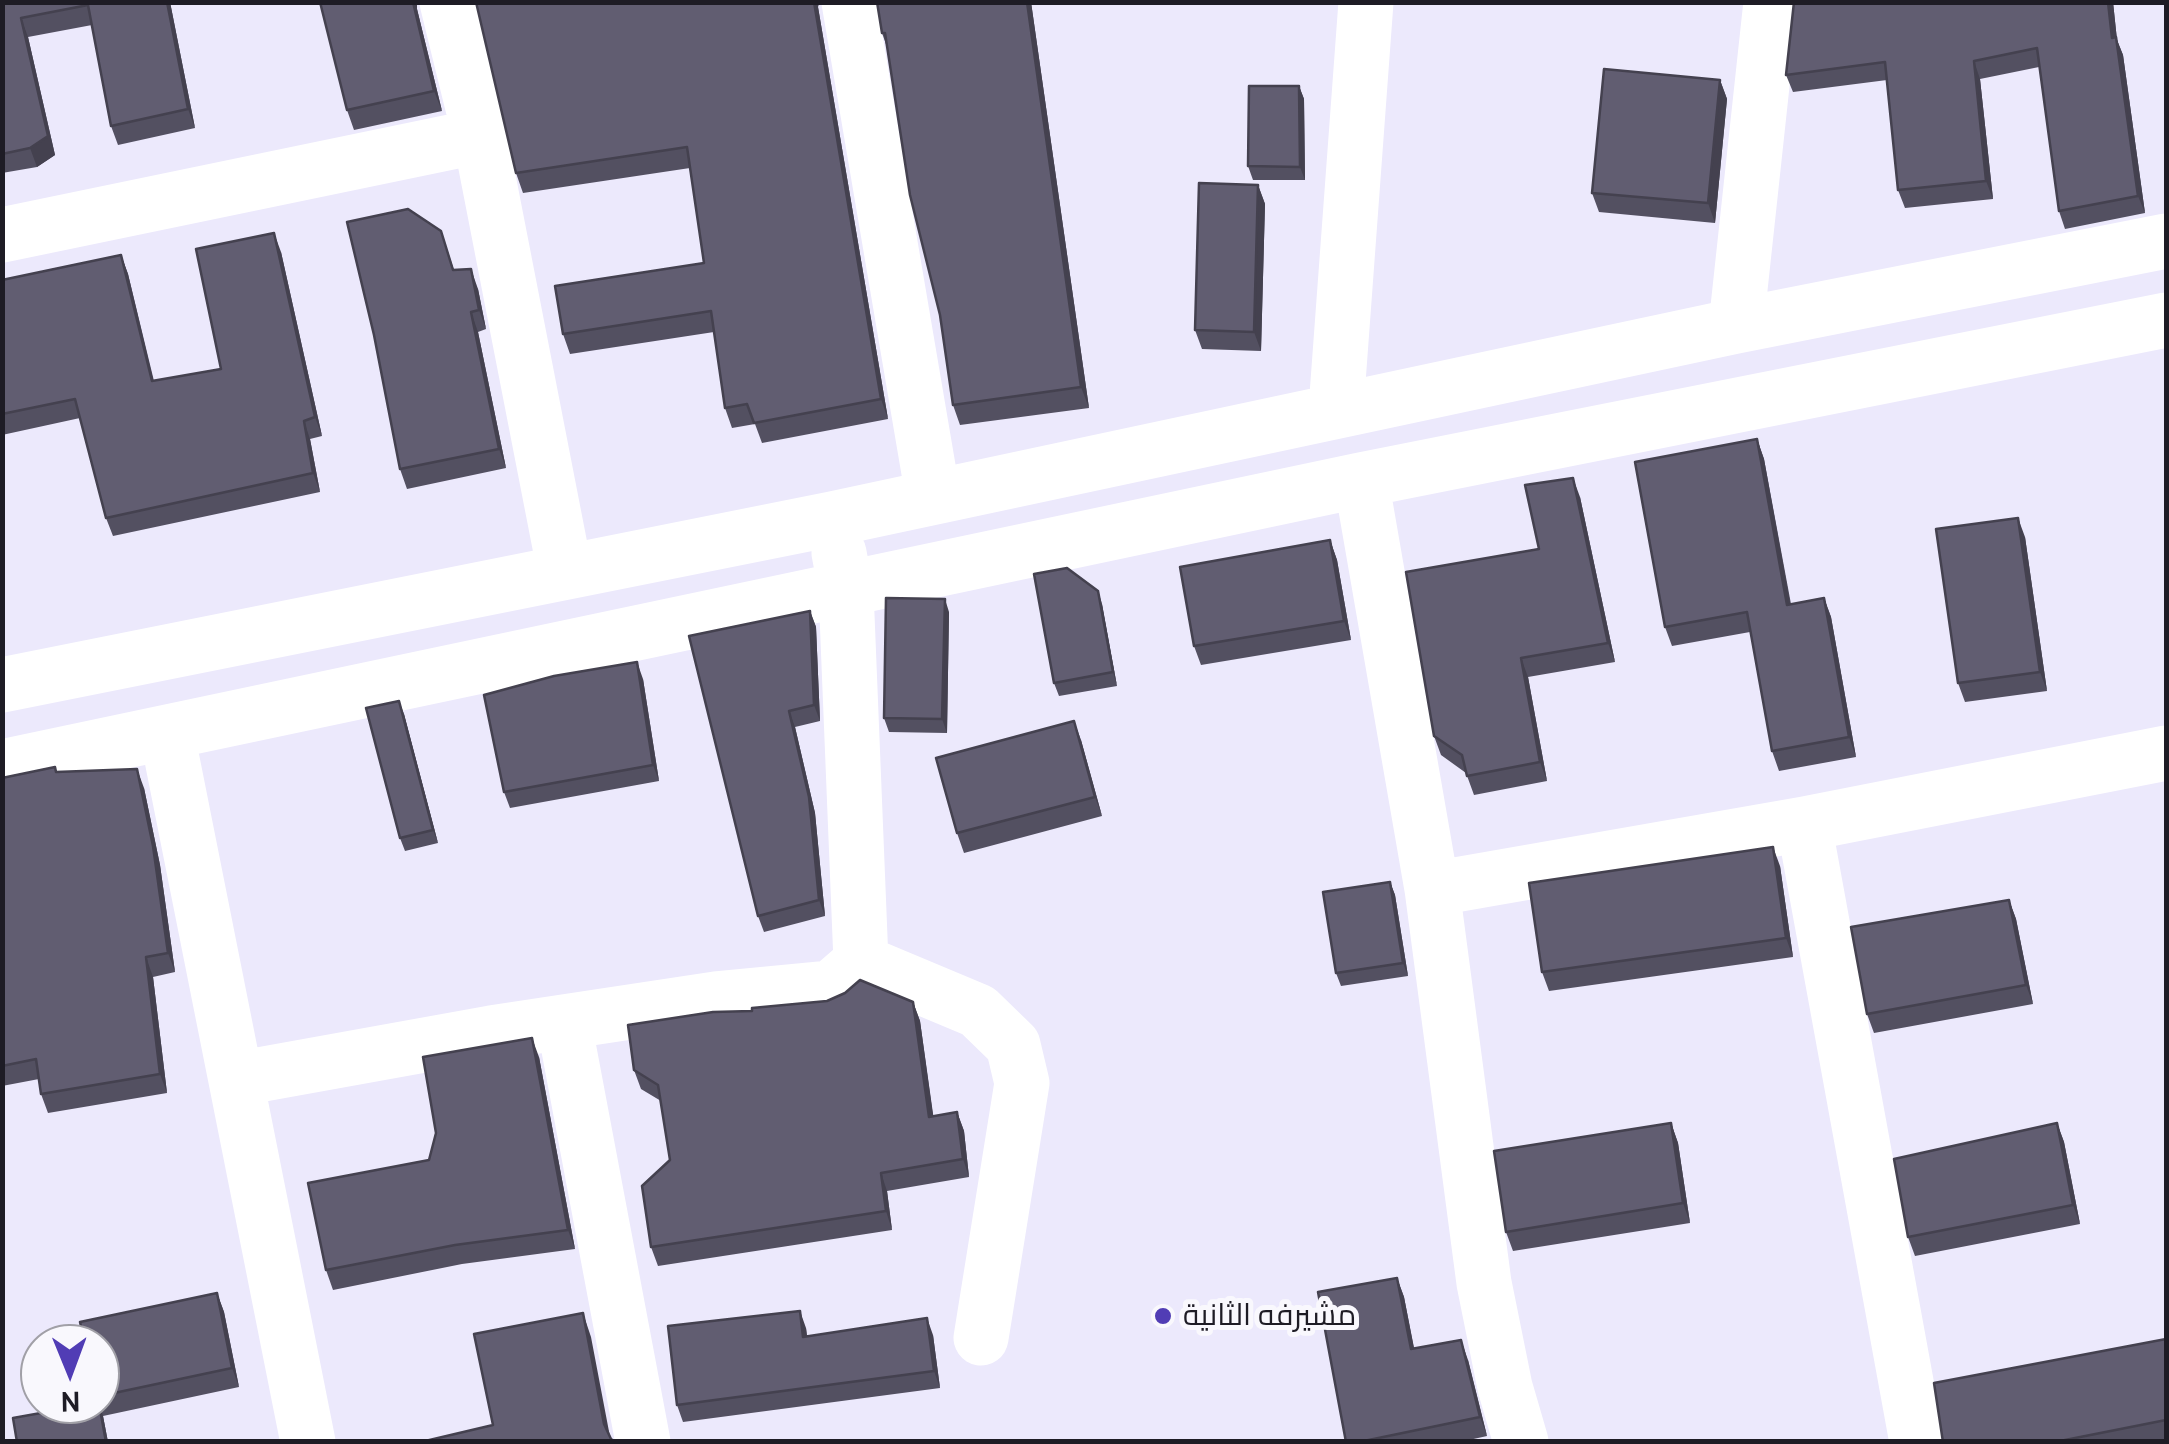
<!DOCTYPE html>
<meta charset="utf-8">
<style>
body{margin:0}
#map{position:relative;width:2169px;height:1444px;overflow:hidden;background:#ece9fc;font-family:Cabin,sans-serif}
canvas{display:block}
.frame{position:absolute;inset:0;border:5px solid #1e1c25;pointer-events:none}
.north{position:absolute;left:20px;top:1324px;width:100px;height:100px;box-sizing:border-box;background:#f9f8fd;border:2px solid #a1a0a7;border-radius:50%;rotate:179deg;font-size:28px;font-weight:700;line-height:40px;text-align:center;color:#1e1c25}
.north::after{content:'';display:block;margin:auto;width:35px;height:45px;background:#513db5;clip-path:polygon(50% 0,100% 100%,50% 72%,0 100%)}
</style>
<div id="map">
<canvas width="2169" height="1444"></canvas>
<div class="frame"></div>
<div class="north">N</div>
</div>
<script>
const ctx = document.querySelector('canvas').getContext('2d');
ctx.lineJoin = 'round';
function trace(path, color, width, dash) { ctx.strokeStyle = color; ctx.lineWidth = width; ctx.lineCap = dash ? 'butt' : 'round'; ctx.setLineDash(dash || []); ctx.stroke(path); }
function paint(path, color) { ctx.fillStyle = color; ctx.fill(path, 'evenodd'); }
function write(font, color, halo, rows, align = 'center') {
  ctx.font = font + ' Cabin,Cairo,sans-serif'; ctx.lineWidth = 10; ctx.setLineDash([]); ctx.textBaseline = 'middle'; ctx.strokeStyle = halo; ctx.fillStyle = color; for (const [text, x, y, turn = 0] of rows) {
    ctx.save(); ctx.translate(x, y); ctx.rotate((+turn || 0) * Math.PI / 180); ctx.textAlign = isNaN(turn) ? turn : align; if (halo) ctx.strokeText(text, 0, 0); ctx.fillText(text, 0, 0); ctx.restore();
  }
}
trace(new Path2D(`
 M 447,2 L 480,136 L 565,572
 M 849,2 L 933,496
 M 2,235 L 480,136
 M 1736,326 L 1771,2
 M 1336,409 L 1366,2
 M 1361,480 L 1432,889 L 1484,1283 L 1505,1387 L 1521,1442
 M 2,685 L 832,519 L 1736,326 L 2166,241
 M 167,734 L 308,1442
 M 2,767 L 1361,480 L 2166,320
 M 1804,824 L 1917,1442
 M 1432,889 L 1804,824 L 2166,753
 M 861,962 L 978,1011 L 1013,1045 L 1022,1083 L 981,1338
 M 564,1023 L 643,1442
 M 236,1079 L 491,1033 L 716,999 L 831,988 L 861,962 L 846,590 L 839,553`), '#fff', 55);
paint(new Path2D(`
 M 2,2 L 170,2 L 195,128 L 118,145 L 111,126 L 92,25 L 28,37 L 55,155 L 37,167 L 2,173 Z
 M 320,2 L 417,2 L 417,9 L 442,111 L 354,130 L 347,110 Z
 M 476,2 L 819,2 L 818,7 L 888,419 L 762,443 L 755,424 L 732,428 L 725,408 L 714,332 L 570,354 L 563,334 L 704,263 L 690,168 L 523,193 L 516,173 Z
 M 1031,2 L 1089,408 L 960,425 L 953,405 L 940,315 L 887,47 L 882,33 Z
 M 1794,2 L 2113,2 L 2117,40 L 2123,55 L 2145,213 L 2065,229 L 2059,211 L 2039,67 L 1980,79 L 1993,199 L 1905,208 L 1898,190 L 1887,80 L 1793,92 L 1786,75 Z
 M 1720,80 L 1727,99 L 1715,223 L 1599,212 L 1592,193 Z
 M 1299,86 L 1304,99 L 1305,180 L 1253,180 L 1248,166 Z
 M 1258,185 L 1265,204 L 1261,351 L 1202,349 L 1195,330 Z
 M 441,231 L 454,270 L 478,289 L 486,329 L 478,332 L 506,468 L 407,489 L 400,469 Z
 M 281,252 L 322,436 L 310,439 L 320,492 L 113,536 L 106,518 L 80,418 L 2,435 L 2,280 L 121,255 L 128,274 L 154,381 L 221,369 Z
 M 1757,439 L 1764,459 L 1791,604 L 1824,598 L 1831,617 L 1856,757 L 1779,771 L 1772,751 L 1750,632 L 1672,646 L 1665,627 Z
 M 1580,497 L 1615,662 L 1528,677 L 1547,781 L 1474,795 L 1466,773 L 1441,755 L 1434,736 L 1539,549 Z
 M 2025,537 L 2047,691 L 1965,702 L 1958,683 Z
 M 1330,540 L 1337,560 L 1351,640 L 1201,665 L 1194,646 Z
 M 1102,604 L 1117,686 L 1059,696 L 1054,683 Z
 M 810,611 L 816,627 L 820,721 L 795,727 L 815,813 L 825,916 L 764,932 L 758,916 L 689,636 Z
 M 949,612 L 947,733 L 889,732 L 884,718 Z
 M 643,679 L 659,781 L 510,808 L 504,792 Z
 M 404,714 L 438,843 L 405,851 L 400,838 Z
 M 1081,740 L 1102,816 L 964,853 L 957,833 Z
 M 57,772 L 144,788 L 160,865 L 175,972 L 153,977 L 167,1093 L 48,1113 L 41,1094 L 39,1079 L 2,1086 L 2,778 Z
 M 1780,866 L 1793,957 L 1549,991 L 1542,972 Z
 M 1390,882 L 1395,895 L 1408,976 L 1341,986 L 1336,973 Z
 M 2009,900 L 2016,919 L 2033,1004 L 1874,1033 L 1867,1014 Z
 M 913,1002 L 920,1021 L 933,1116 L 957,1112 L 964,1131 L 969,1177 L 887,1191 L 892,1230 L 658,1266 L 651,1247 L 670,1160 L 661,1101 L 641,1089 L 634,1070 L 752,1011 Z
 M 539,1057 L 575,1249 L 462,1264 L 333,1290 L 326,1270 L 429,1160 Z
 M 1671,1123 L 1678,1143 L 1690,1223 L 1513,1251 L 1506,1232 Z
 M 2057,1123 L 2064,1142 L 2080,1224 L 1915,1256 L 1908,1237 Z
 M 1397,1278 L 1404,1297 L 1414,1349 L 1468,1360 L 1487,1436 L 1460,1442 L 1346,1442 Z
 M 217,1293 L 224,1312 L 239,1387 L 103,1416 L 108,1442 L 17,1442 L 91,1404 L 100,1404 L 100,1344 Z
 M 806,1328 L 807,1336 L 933,1335 L 940,1388 L 683,1422 L 677,1405 Z
 M 2166,1339 L 2166,1440 L 1943,1442 Z`), '#535061');
paint(new Path2D(`
 M 167,2 L 170,2 L 195,128 L 188,109 Z
 M 413,2 L 417,2 L 417,9 L 442,111 L 434,91 Z
 M 814,2 L 819,2 L 818,7 L 888,419 L 881,399 Z
 M 1027,2 L 1031,2 L 1089,408 L 1081,387 Z
 M 2108,2 L 2113,2 L 2117,40 L 2123,55 L 2145,213 L 2138,196 L 2112,38 Z
 M 21,18 L 28,37 L 55,155 L 37,167 L 30,148 Z
 M 1974,61 L 1980,79 L 1993,199 L 1986,181 Z
 M 1720,80 L 1727,99 L 1715,223 L 1708,203 Z
 M 1299,86 L 1304,99 L 1305,180 L 1300,167 Z
 M 1258,185 L 1265,204 L 1261,351 L 1254,332 Z
 M 274,233 L 281,252 L 322,436 L 315,417 Z
 M 121,255 L 128,274 L 158,400 L 152,381 Z
 M 471,269 L 478,289 L 486,329 L 479,310 Z
 M 471,312 L 478,332 L 506,468 L 499,449 Z
 M 304,421 L 310,439 L 320,492 L 313,473 Z
 M 1757,439 L 1764,459 L 1794,624 L 1787,605 Z
 M 1573,478 L 1580,497 L 1615,662 L 1608,643 Z
 M 2018,518 L 2025,537 L 2047,691 L 2040,672 Z
 M 1330,540 L 1337,560 L 1351,640 L 1344,621 Z
 M 1098,591 L 1102,604 L 1117,686 L 1113,672 Z
 M 1824,598 L 1831,617 L 1856,757 L 1849,737 Z
 M 945,599 L 949,612 L 947,733 L 942,719 Z
 M 810,611 L 816,627 L 820,721 L 814,705 Z
 M 1521,658 L 1528,677 L 1547,781 L 1540,762 Z
 M 637,662 L 643,679 L 659,781 L 653,765 Z
 M 399,701 L 404,714 L 438,843 L 433,830 Z
 M 789,711 L 795,727 L 815,813 L 825,916 L 819,900 Z
 M 1074,721 L 1081,740 L 1102,816 L 1095,797 Z
 M 137,769 L 144,788 L 160,865 L 175,972 L 168,953 Z
 M 1773,847 L 1780,866 L 1793,957 L 1786,938 Z
 M 1390,882 L 1395,895 L 1408,976 L 1403,963 Z
 M 2009,900 L 2016,919 L 2033,1004 L 2026,985 Z
 M 146,957 L 153,977 L 167,1093 L 160,1074 Z
 M 913,1002 L 920,1021 L 936,1135 L 929,1117 Z
 M 532,1038 L 539,1057 L 575,1249 L 568,1230 Z
 M 957,1112 L 964,1131 L 969,1177 L 963,1159 Z
 M 1671,1123 L 1678,1143 L 1690,1223 L 1683,1203 Z
 M 2057,1123 L 2064,1142 L 2080,1224 L 2073,1205 Z
 M 881,1173 L 887,1191 L 892,1230 L 886,1211 Z
 M 1397,1278 L 1404,1297 L 1418,1368 L 1411,1349 Z
 M 217,1293 L 224,1312 L 239,1387 L 232,1368 Z
 M 800,1311 L 806,1328 L 809,1354 L 803,1337 Z
 M 583,1313 L 591,1337 L 611,1442 L 604,1424 Z
 M 927,1318 L 933,1335 L 940,1388 L 934,1371 Z
 M 1461,1340 L 1468,1360 L 1487,1436 L 1480,1417 Z
 M 99,1404 L 103,1416 L 108,1442 L 106,1442 Z`), '#44414f');
const building = new Path2D(`
 M 2,2 L 167,2 L 188,109 L 111,126 L 88,5 L 21,18 L 48,136 L 30,148 L 2,154 Z
 M 320,2 L 413,2 L 434,91 L 347,110 Z
 M 476,2 L 814,2 L 881,399 L 754,423 L 747,404 L 725,408 L 711,311 L 563,334 L 555,286 L 704,263 L 687,147 L 516,173 Z
 M 877,2 L 1027,2 L 1081,387 L 953,405 L 940,315 L 910,195 L 885,33 L 882,33 Z
 M 1794,2 L 2108,2 L 2112,38 L 2116,37 L 2138,196 L 2059,211 L 2037,48 L 1974,61 L 1986,181 L 1898,190 L 1885,62 L 1786,75 Z
 M 1604,69 L 1720,80 L 1708,203 L 1592,193 Z
 M 1249,86 L 1299,86 L 1300,167 L 1248,166 Z
 M 1199,183 L 1258,185 L 1254,332 L 1195,330 Z
 M 408,209 L 441,231 L 453,270 L 471,269 L 479,310 L 471,312 L 499,449 L 400,469 L 374,335 L 347,222 Z
 M 274,233 L 315,417 L 304,421 L 313,473 L 106,518 L 75,399 L 2,414 L 2,280 L 121,255 L 152,381 L 221,369 L 196,249 Z
 M 1757,439 L 1787,605 L 1824,598 L 1849,737 L 1772,751 L 1747,612 L 1665,627 L 1635,462 Z
 M 1573,478 L 1608,643 L 1521,658 L 1540,762 L 1467,776 L 1462,755 L 1434,736 L 1406,572 L 1539,549 L 1525,485 Z
 M 2018,518 L 2040,672 L 1958,683 L 1936,529 Z
 M 1330,540 L 1344,621 L 1194,646 L 1180,567 Z
 M 1067,568 L 1098,591 L 1113,672 L 1054,683 L 1034,574 Z
 M 886,598 L 945,599 L 942,719 L 884,718 Z
 M 810,611 L 814,705 L 789,711 L 809,797 L 819,900 L 758,916 L 689,636 Z
 M 637,662 L 653,765 L 504,792 L 484,695 L 554,676 Z
 M 399,701 L 433,830 L 400,838 L 366,708 Z
 M 1074,721 L 1095,797 L 957,833 L 936,758 Z
 M 55,767 L 56,772 L 137,769 L 153,846 L 168,953 L 146,957 L 160,1074 L 41,1094 L 36,1059 L 2,1066 L 2,778 Z
 M 1773,847 L 1786,938 L 1542,972 L 1529,883 Z
 M 1390,882 L 1403,963 L 1336,973 L 1323,892 Z
 M 2009,900 L 2026,985 L 1867,1014 L 1851,927 Z
 M 860,980 L 913,1002 L 929,1117 L 957,1112 L 963,1159 L 881,1173 L 886,1211 L 651,1247 L 642,1186 L 670,1160 L 658,1085 L 634,1070 L 628,1025 L 713,1012 L 752,1011 L 752,1008 L 827,1001 L 845,993 Z
 M 532,1038 L 568,1230 L 455,1245 L 326,1270 L 308,1183 L 429,1160 L 436,1133 L 423,1057 Z
 M 1671,1123 L 1683,1203 L 1506,1232 L 1494,1151 Z
 M 2057,1123 L 2073,1205 L 1908,1237 L 1894,1159 Z
 M 1397,1278 L 1411,1349 L 1461,1340 L 1480,1417 L 1359,1442 L 1346,1442 L 1318,1292 Z
 M 217,1293 L 232,1368 L 100,1396 L 100,1344 L 85,1344 L 80,1322 Z
 M 800,1311 L 803,1337 L 927,1318 L 934,1371 L 677,1405 L 668,1326 Z
 M 583,1313 L 604,1424 L 611,1439 L 615,1442 L 421,1442 L 493,1425 L 474,1334 Z
 M 2166,1339 L 2166,1420 L 2055,1442 L 1943,1442 L 1934,1383 Z
 M 91,1404 L 99,1404 L 106,1442 L 17,1442 L 13,1418 Z`);
paint(building, '#615d71');
trace(building, '#44414f', 2.5);
for (const [x, y, r, color] of [
 [1163,1316,10,"#513db5"]
]) { const dot = new Path2D(); dot.arc(x, y, r, 0, 2 * Math.PI); ctx.fillStyle = color; ctx.fill(dot); trace(dot, '#f9f8fd', 4); }
write('30px', '#1e1c25', '#f9f8fd', [
 ["مشيرفه الثانية",1183,1316]
], 'left');
</script>
